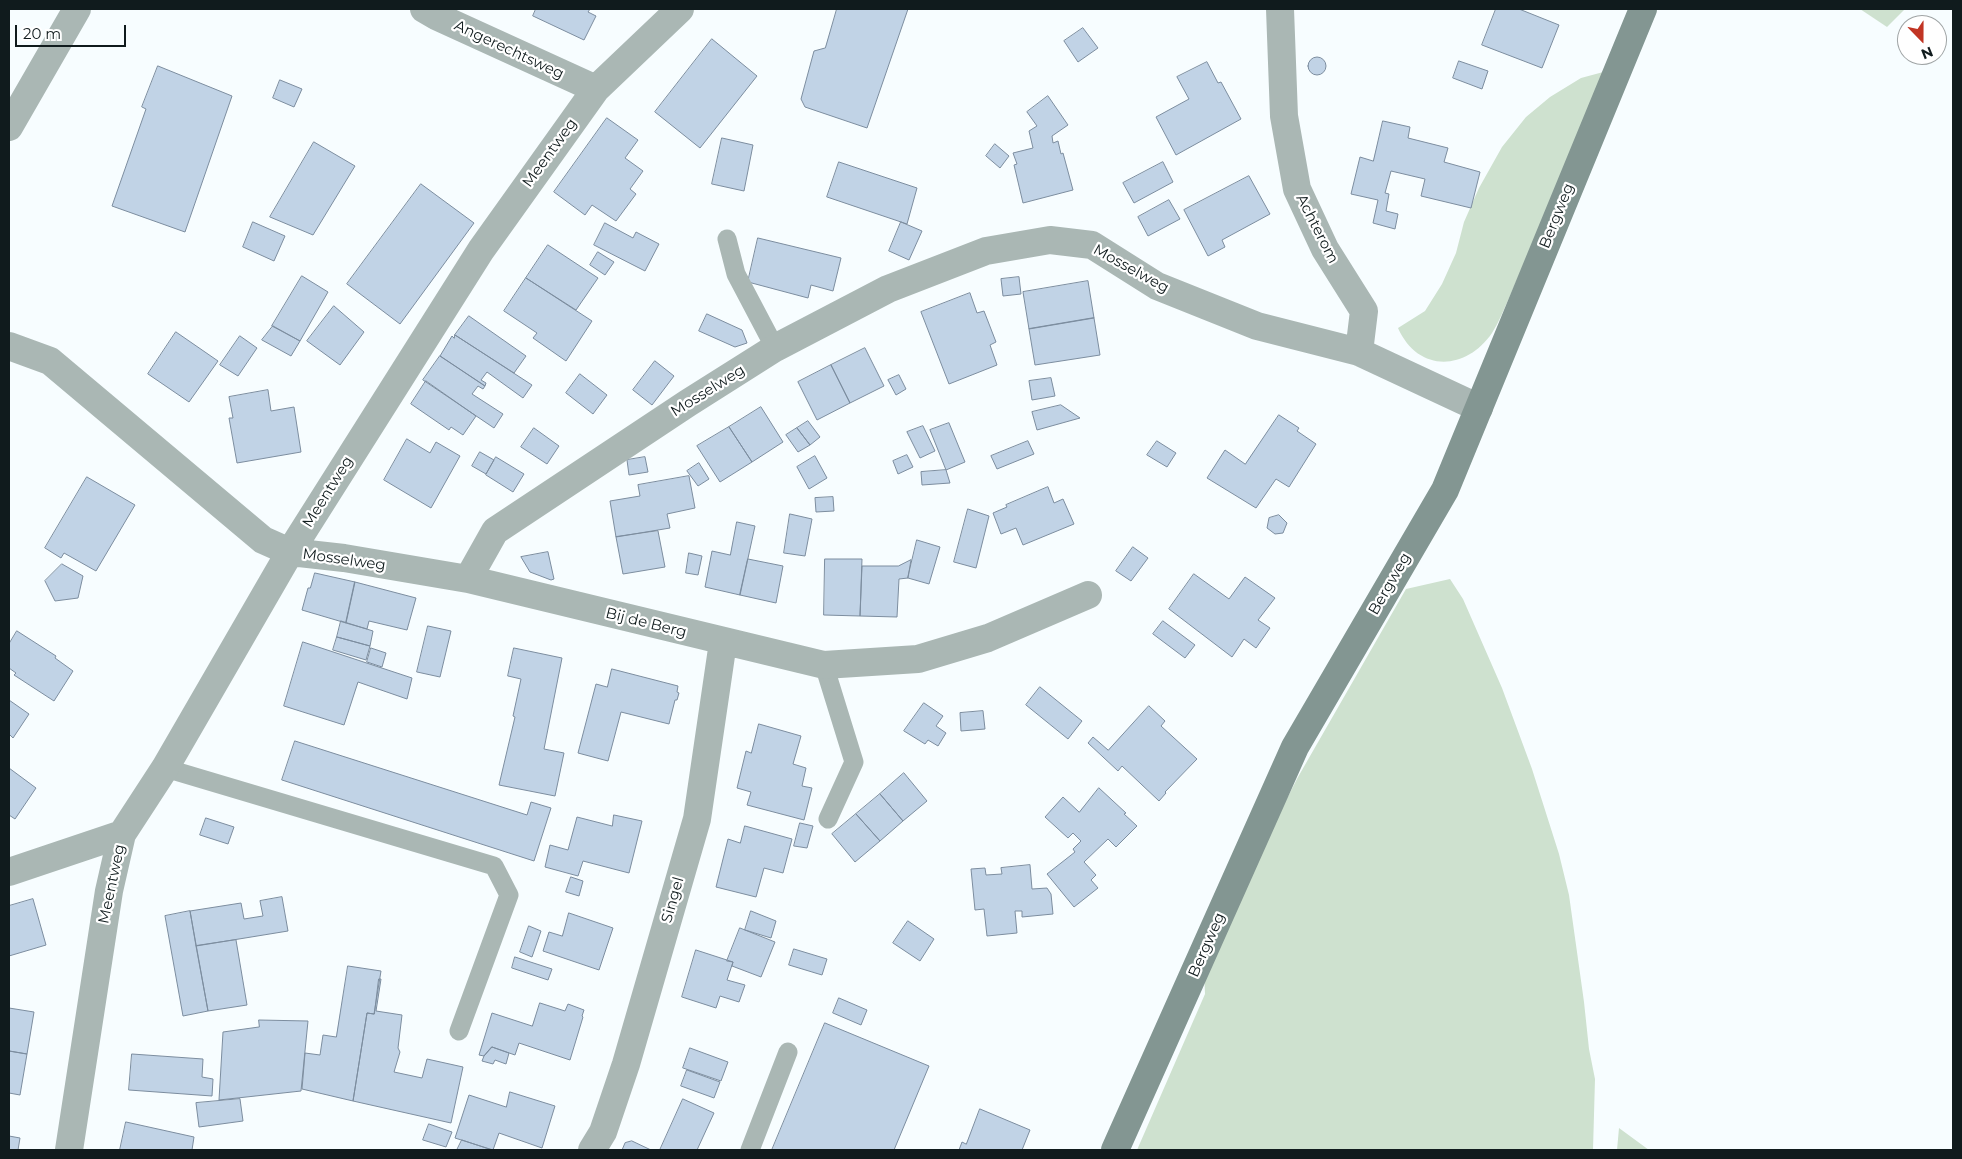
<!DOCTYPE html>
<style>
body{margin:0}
#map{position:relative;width:1962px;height:1159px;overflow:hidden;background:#f7fdff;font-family:Montserrat,sans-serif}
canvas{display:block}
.frame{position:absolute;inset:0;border:10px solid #101b1d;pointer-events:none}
.north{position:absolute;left:1897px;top:15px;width:50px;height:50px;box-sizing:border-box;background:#fff;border:1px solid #9fa4a5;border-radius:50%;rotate:158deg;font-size:14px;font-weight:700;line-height:20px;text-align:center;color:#101b1d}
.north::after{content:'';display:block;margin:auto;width:18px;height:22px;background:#c13524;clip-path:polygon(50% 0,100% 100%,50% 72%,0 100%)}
.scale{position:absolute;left:15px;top:25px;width:111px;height:22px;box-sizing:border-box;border:2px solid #101b1d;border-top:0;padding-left:6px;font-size:15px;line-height:18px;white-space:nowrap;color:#101b1d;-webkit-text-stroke:4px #fff;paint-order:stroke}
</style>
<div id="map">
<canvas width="1962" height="1159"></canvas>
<div class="frame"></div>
<div class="north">N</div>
<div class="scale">20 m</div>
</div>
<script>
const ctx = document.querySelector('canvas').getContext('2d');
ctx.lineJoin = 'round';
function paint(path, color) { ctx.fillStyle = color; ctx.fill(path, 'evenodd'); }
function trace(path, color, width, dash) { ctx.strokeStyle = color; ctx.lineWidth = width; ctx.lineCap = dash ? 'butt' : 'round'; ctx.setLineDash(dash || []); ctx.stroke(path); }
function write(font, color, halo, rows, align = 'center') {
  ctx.font = font + ' Montserrat,sans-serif'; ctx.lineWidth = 4.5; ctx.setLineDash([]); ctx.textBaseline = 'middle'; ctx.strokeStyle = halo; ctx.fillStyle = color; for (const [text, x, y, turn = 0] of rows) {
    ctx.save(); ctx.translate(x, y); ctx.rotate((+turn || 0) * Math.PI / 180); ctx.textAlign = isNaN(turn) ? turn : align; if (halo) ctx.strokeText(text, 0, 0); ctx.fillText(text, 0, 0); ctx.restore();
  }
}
paint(new Path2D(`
 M 1860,9 L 1905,9 L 1887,27 Z
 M 1607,71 L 1509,298 C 1504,309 1499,322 1492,333 C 1466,371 1418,373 1398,328 L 1425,311 L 1442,284 L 1456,253 L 1464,222 L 1479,188 L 1502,147 L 1526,117 L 1550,97 L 1581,78 Z
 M 1450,579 L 1463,599 L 1502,688 L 1532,769 L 1559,854 L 1569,895 L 1584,1002 L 1589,1049 L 1595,1079 L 1593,1150 L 1137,1150 L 1205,994 L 1204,969 L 1254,863 L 1298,777 L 1406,589 Z
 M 1619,1128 L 1649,1150 L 1617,1150 Z`), '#cee1cf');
const building = new Path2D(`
 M 536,9 L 590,9 L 588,12 L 596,16 L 584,40 L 533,16 Z
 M 837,9 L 908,9 L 867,128 L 805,107 L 801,99 L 814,51 L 825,48 Z
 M 1496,9 L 1519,9 L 1559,25 L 1542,68 L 1482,45 Z
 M 1083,28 L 1098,48 L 1078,62 L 1064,41 Z
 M 712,39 L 757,76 L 700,148 L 655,112 Z
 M1308 66a9 9 0 1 1 18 0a9 9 0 1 1-18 0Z
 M 1459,61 L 1488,71 L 1482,89 L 1453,78 Z
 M 1207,62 L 1218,83 L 1221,82 L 1241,119 L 1176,155 L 1156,117 L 1189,99 L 1177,77 Z
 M 158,66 L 232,96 L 185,232 L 112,206 L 146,109 L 142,107 Z
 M 280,80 L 302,89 L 294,107 L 273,98 Z
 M 1048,96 L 1068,125 L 1052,136 L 1053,143 L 1058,141 L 1061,154 L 1063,153 L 1073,190 L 1023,203 L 1014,165 L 1017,164 L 1013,153 L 1033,148 L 1029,131 L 1037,126 L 1027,112 Z
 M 607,118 L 638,140 L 625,158 L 643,171 L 630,189 L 636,194 L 616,221 L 592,205 L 585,215 L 554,192 Z
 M 1383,121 L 1410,127 L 1408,138 L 1448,148 L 1444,162 L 1480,172 L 1471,208 L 1421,196 L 1425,179 L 1391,171 L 1385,193 L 1389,194 L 1386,211 L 1398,214 L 1395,229 L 1373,223 L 1378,200 L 1351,194 L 1360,157 L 1373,161 Z
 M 722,138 L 753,145 L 744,191 L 712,184 Z
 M 314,142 L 355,166 L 313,235 L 270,217 Z
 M 995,144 L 1009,156 L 1000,168 L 986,156 Z
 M 839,162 L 917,188 L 907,224 L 827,197 Z
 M 1163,162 L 1173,182 L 1134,203 L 1123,183 Z
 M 1249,176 L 1270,214 L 1222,240 L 1225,247 L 1208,256 L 1184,210 Z
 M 421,184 L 474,223 L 400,324 L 347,284 Z
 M 1169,200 L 1180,219 L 1148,236 L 1138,217 Z
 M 253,222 L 285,236 L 274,261 L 243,247 Z
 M 901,222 L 922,231 L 909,260 L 889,251 Z
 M 605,223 L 633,238 L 636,232 L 659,244 L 645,271 L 594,245 Z
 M 758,238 L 841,258 L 833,291 L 811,285 L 808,298 L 748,282 Z
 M 548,245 L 598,278 L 576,310 L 526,278 Z
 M 598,252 L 614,262 L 605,275 L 590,265 Z
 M 302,276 L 328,292 L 300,341 L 272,326 Z
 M 1019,277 L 1021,294 L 1003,296 L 1001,279 Z
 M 526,278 L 592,321 L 566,361 L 533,338 L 537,333 L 504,311 Z
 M 1088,281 L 1094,318 L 1029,329 L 1023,292 Z
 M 970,293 L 977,313 L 984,311 L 996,342 L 990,345 L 997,365 L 949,384 L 921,312 Z
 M 334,306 L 364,332 L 340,365 L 307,341 Z
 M 707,314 L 742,330 L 747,343 L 735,347 L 699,331 Z
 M 469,316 L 526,356 L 514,373 L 455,335 Z
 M 1094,318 L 1100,355 L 1035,365 L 1029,329 Z
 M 273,326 L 300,341 L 291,356 L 262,340 Z
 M 176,332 L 218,361 L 189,402 L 148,374 Z
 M 455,335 L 532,385 L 523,398 L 487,372 L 481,380 L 486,383 L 485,386 L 440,356 L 452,336 L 454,338 Z
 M 240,336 L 257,348 L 238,376 L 220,365 Z
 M 865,348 L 884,386 L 850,403 L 831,365 Z
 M 440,356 L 485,386 L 483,389 L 478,386 L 472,394 L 503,414 L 494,428 L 423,380 Z
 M 655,361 L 674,376 L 652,405 L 633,390 Z
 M 831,365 L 850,403 L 817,420 L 798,382 Z
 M 580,374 L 607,395 L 593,414 L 566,393 Z
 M 899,375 L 906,389 L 896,395 L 888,380 Z
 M 1051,378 L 1055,396 L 1032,400 L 1029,381 Z
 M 426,381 L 476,416 L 463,435 L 451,427 L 449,430 L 411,404 Z
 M 268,390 L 271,411 L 294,407 L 301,452 L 237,463 L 229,418 L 233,418 L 229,397 Z
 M 1061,405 L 1080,418 L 1037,430 L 1032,412 Z
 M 761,407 L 783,442 L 752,462 L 729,427 Z
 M 1279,415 L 1299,428 L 1297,431 L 1316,444 L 1289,487 L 1276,479 L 1256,508 L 1207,478 L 1225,450 L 1245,464 Z
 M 808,421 L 820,437 L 810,445 L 797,428 Z
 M 949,423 L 965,462 L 946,470 L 930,430 Z
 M 923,426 L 935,451 L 920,458 L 907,432 Z
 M 729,427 L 752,462 L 720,482 L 697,446 Z
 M 534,428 L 559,446 L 547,464 L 521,447 Z
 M 797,428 L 810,445 L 798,452 L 786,435 Z
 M 407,439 L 430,453 L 436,442 L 460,456 L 431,508 L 384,480 Z
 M 1028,441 L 1034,454 L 997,469 L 991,456 Z
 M 1157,441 L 1176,453 L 1167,467 L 1147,455 Z
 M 480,452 L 494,460 L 486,474 L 472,466 Z
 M 907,455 L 913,467 L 898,474 L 893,461 Z
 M 815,456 L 827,478 L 809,489 L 797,467 Z
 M 496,457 L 524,474 L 513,492 L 486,475 Z
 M 645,457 L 648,472 L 629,475 L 627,460 Z
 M 699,463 L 709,479 L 698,486 L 687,471 Z
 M 946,470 L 950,483 L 922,485 L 921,472 Z
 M 689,476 L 695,508 L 667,514 L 670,528 L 616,537 L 610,501 L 640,496 L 638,485 Z
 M 87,477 L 135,505 L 96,571 L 64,553 L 61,558 L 45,548 Z
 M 1048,487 L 1054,503 L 1063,499 L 1074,524 L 1023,545 L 1016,528 L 1001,534 L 993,513 L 1007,507 L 1006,505 Z
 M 833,497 L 834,511 L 816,512 L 815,498 Z
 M 968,509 L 989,516 L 976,568 L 954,562 Z
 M 790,514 L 812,519 L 805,556 L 784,553 Z
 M 1279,515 L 1287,523 L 1283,533 L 1275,534 L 1267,528 L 1269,518 Z
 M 737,522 L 755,526 L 740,595 L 705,587 L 712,551 L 730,555 Z
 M 658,531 L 665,567 L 623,574 L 616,537 Z
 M 917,540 L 940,547 L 929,584 L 908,578 Z
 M 1133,547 L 1148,558 L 1131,581 L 1116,571 Z
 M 548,552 L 554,579 L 551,580 L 530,572 L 521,557 Z
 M 689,553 L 702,556 L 698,575 L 686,573 Z
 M 748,559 L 783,566 L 776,603 L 740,595 Z
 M 825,559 L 862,559 L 860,616 L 824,615 Z
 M 911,560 L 908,578 L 899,579 L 897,617 L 860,616 L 862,566 L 898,566 Z
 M 62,564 L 83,576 L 78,598 L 55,601 L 45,581 Z
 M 315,573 L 355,582 L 346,623 L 302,610 L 308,588 L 310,588 Z
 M 1194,574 L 1229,599 L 1245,577 L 1275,598 L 1258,620 L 1270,628 L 1256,648 L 1244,639 L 1232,657 L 1169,609 Z
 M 355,582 L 416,598 L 407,630 L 369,621 L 367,629 L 346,623 Z
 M 341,621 L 373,631 L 370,646 L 337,637 Z
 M 1163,621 L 1195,645 L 1185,658 L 1153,634 Z
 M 428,626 L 451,631 L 440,677 L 417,672 Z
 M 17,631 L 56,656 L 55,658 L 73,671 L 54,701 L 14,675 L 16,673 L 9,668 L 9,644 Z
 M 337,637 L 370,646 L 366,660 L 333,650 Z
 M 303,642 L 412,678 L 407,699 L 358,682 L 344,725 L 284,706 Z
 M 371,648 L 386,653 L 382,667 L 367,662 Z
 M 514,648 L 562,658 L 544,749 L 564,753 L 555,796 L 499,785 L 515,717 L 513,716 L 521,679 L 508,676 Z
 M 612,669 L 678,686 L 677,692 L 679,693 L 677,700 L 675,700 L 669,724 L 621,712 L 608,761 L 578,753 L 596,684 L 607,687 Z
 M 1040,687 L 1082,721 L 1068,739 L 1026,705 Z
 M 9,700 L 29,714 L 13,738 L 9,734 Z
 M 924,703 L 943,716 L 936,726 L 946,733 L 938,746 L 928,740 L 925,744 L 904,731 Z
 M 1149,706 L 1165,721 L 1161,726 L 1197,759 L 1165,792 L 1166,793 L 1159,801 L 1122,766 L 1118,771 L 1088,743 L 1093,737 L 1108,750 Z
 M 983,711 L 985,729 L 961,731 L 960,713 Z
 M 759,724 L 801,736 L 793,764 L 806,768 L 802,786 L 812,788 L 804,820 L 747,805 L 751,792 L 737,788 L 746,751 L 751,753 Z
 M 295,741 L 527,815 L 531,802 L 551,808 L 534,861 L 282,780 Z
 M 9,768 L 36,788 L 15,819 L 9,815 Z
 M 904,773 L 927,801 L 903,821 L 880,794 Z
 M 1099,788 L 1126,813 L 1124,814 L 1137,826 L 1116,847 L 1108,839 L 1084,862 L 1096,875 L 1091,880 L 1098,888 L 1074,907 L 1047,874 L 1075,852 L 1073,849 L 1081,841 L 1073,833 L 1068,838 L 1045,817 L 1063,797 L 1079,812 Z
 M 880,794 L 903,821 L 880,841 L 856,814 Z
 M 856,814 L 880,841 L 855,862 L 832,834 Z
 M 614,815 L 642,821 L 629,873 L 583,861 L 578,876 L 545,867 L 550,845 L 568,850 L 577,817 L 612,826 Z
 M 206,818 L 234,827 L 228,844 L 200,835 Z
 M 800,823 L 813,826 L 807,848 L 794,846 Z
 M 745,826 L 792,839 L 783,873 L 764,868 L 756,897 L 716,887 L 728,839 L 740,843 Z
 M 1030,865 L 1032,889 L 1047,888 L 1051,894 L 1053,914 L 1022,917 L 1022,911 L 1015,911 L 1017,933 L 987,936 L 984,909 L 975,910 L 971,869 L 985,868 L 986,875 L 1002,874 L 1001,868 Z
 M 571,877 L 583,881 L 579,896 L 566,892 Z
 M 282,897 L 288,931 L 196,946 L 190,911 L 241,903 L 244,919 L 263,916 L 260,901 Z
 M 33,899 L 46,945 L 9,956 L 9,906 Z
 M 190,911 L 208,1011 L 183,1016 L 165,916 Z
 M 751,911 L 776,921 L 771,938 L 745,930 Z
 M 569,913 L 613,928 L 599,970 L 543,951 L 549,932 L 562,936 Z
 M 908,921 L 934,939 L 920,961 L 893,943 Z
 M 529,926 L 541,931 L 532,957 L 520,952 Z
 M 740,928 L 775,942 L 761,977 L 732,966 L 733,962 L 727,961 Z
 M 236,940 L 247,1005 L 208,1011 L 196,946 Z
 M 794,949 L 827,959 L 822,975 L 789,965 Z
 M 696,950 L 733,962 L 727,980 L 745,985 L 739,1002 L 720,996 L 716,1008 L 682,997 Z
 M 515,957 L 552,969 L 548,980 L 512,968 Z
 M 348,966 L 381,971 L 374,1014 L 367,1013 L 353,1101 L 302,1089 L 305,1053 L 320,1055 L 323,1035 L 336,1037 Z
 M 379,979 L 381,979 L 376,1011 L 402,1015 L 398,1048 L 400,1052 L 394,1072 L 422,1078 L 427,1059 L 463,1067 L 451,1123 L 353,1101 L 367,1013 L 374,1014 Z
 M 839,998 L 867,1010 L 861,1025 L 833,1013 Z
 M 540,1003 L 565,1011 L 568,1004 L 584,1010 L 582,1016 L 583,1017 L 570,1060 L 519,1043 L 515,1055 L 492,1047 L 484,1056 L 479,1055 L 492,1013 L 532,1026 Z
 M 9,1008 L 34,1012 L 27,1054 L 9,1051 Z
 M 259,1020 L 308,1021 L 301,1091 L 219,1100 L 223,1032 L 259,1027 Z
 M 825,1023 L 929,1066 L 894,1150 L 772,1150 Z
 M 492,1047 L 509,1053 L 506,1064 L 495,1060 L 493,1064 L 482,1061 L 484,1056 Z
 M 690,1048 L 728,1062 L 721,1081 L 683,1068 Z
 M 9,1051 L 27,1054 L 20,1095 L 9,1093 Z
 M 132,1054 L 203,1059 L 202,1077 L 213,1079 L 212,1096 L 129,1090 Z
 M 687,1070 L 720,1082 L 714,1098 L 681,1086 Z
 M 510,1092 L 555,1106 L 542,1148 L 499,1133 L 493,1150 L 455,1138 L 469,1095 L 506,1107 Z
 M 240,1099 L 243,1121 L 199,1127 L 196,1103 Z
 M 683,1099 L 714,1113 L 697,1150 L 660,1150 Z
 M 980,1109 L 1030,1130 L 1022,1150 L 959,1150 L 962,1142 L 966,1144 Z
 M 126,1122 L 194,1137 L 192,1150 L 120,1150 Z
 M 429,1124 L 452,1132 L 446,1147 L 423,1140 Z
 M 9,1136 L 20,1138 L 18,1150 L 9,1150 Z
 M 462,1140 L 492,1150 L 457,1150 Z
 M 632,1141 L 651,1150 L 622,1150 L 625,1143 Z`);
paint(building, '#c1d3e6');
trace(building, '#7c8d9f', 1);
trace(new Path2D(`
 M 727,239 L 736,274 L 775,348
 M 824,665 L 854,762 L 828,819
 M 165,768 L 494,866 L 509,895 L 459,1031
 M 750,1150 L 788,1052`), '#aab7b4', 19);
trace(new Path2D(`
 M 424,9 L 436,16 L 596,89
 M 1280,9 L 1284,116 L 1297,189 L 1325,249 L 1364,311 L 1359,352
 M 9,127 L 77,9
 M 9,346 L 50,361 L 263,540 L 290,552 L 344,558 L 468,579 L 495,531 L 688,403 L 775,348 L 888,289 L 986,251 L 1050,240 L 1092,245 L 1157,286 L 1257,326 L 1359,352 L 1479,408
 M 468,579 L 824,665 L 918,659 L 988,638 L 1088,595
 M 9,872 L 122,834
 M 69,1150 L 109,891 L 122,834 L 165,768 L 290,552 L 481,250 L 596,89 L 680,9
 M 592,1150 L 603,1132 L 626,1064 L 697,819 L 723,642`), '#aab7b4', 28);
trace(new Path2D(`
 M 1115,1150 L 1295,747 L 1445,490 L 1643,9`), '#839692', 28);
write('15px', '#101b1d', '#fff', [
 ["Angerechtsweg",509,50,25],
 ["Meentweg",550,153,-54],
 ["Bergweg",1557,216,-68],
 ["Achterom",1317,229,63],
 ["Mosselweg",1131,269,29],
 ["Mosselweg",708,391,-32],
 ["Meentweg",328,492,-58],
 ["Mosselweg",344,560,8],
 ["Bergweg",1390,584,-60],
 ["Bij de Berg",646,623,14],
 ["Meentweg",112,884,-78],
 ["Singel",673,900,-74],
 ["Bergweg",1207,945,-66]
]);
</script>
